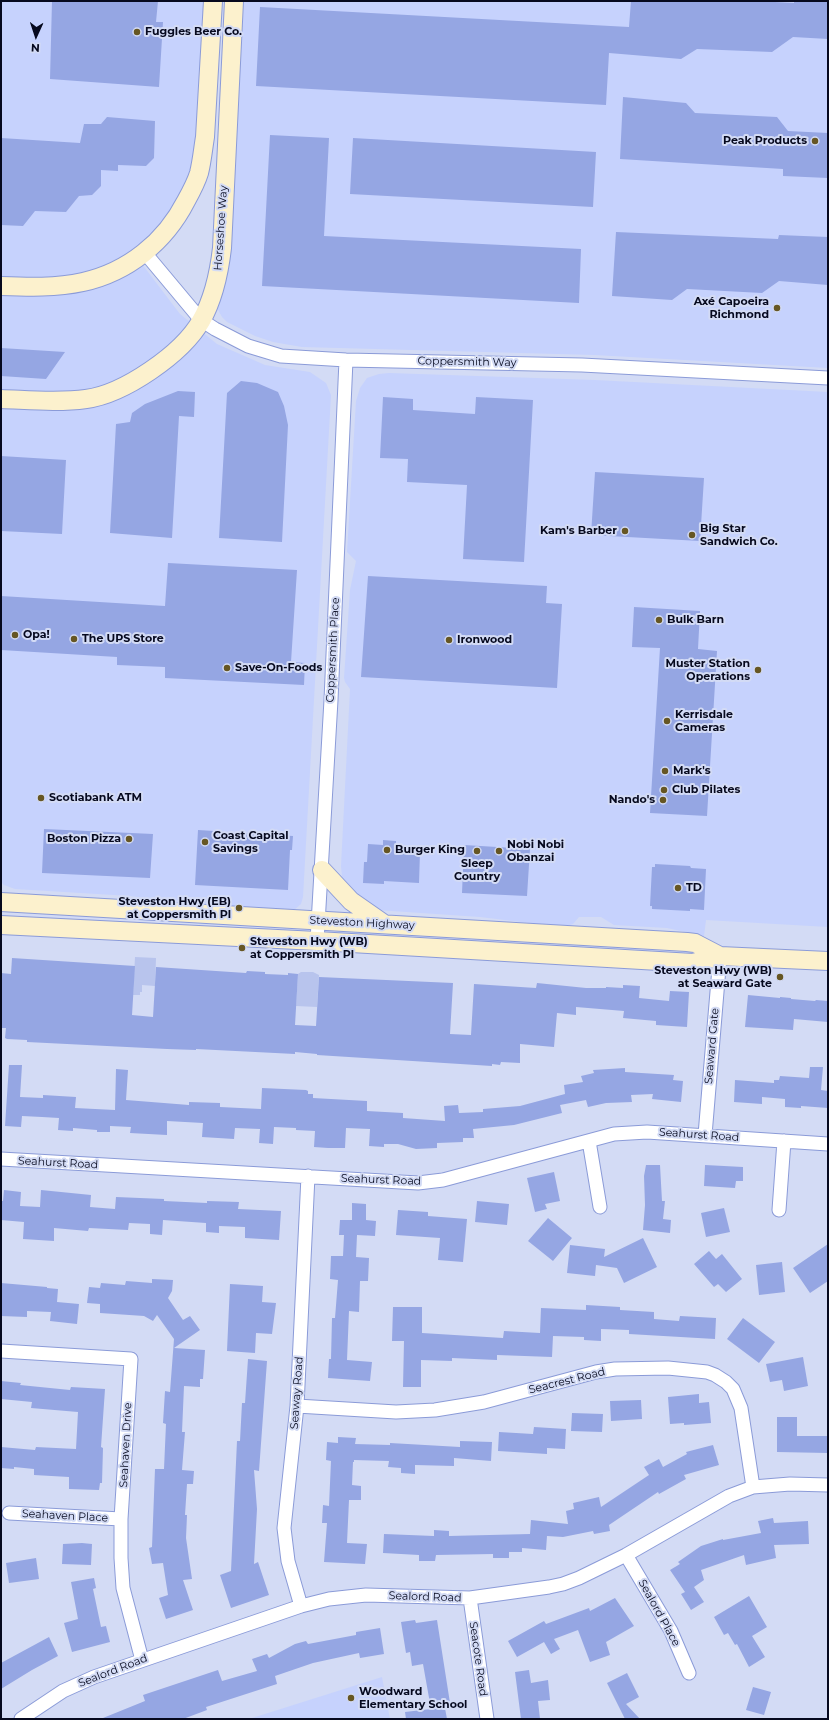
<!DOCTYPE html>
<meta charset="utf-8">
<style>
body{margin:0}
#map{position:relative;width:829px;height:1720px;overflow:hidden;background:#d3dbf5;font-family:Montserrat,sans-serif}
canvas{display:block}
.frame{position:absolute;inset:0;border:2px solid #06091e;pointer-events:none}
.north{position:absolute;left:16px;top:16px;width:40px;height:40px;-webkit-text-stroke:3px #d3dbf5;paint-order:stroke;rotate:183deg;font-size:11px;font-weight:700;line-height:16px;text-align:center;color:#06091e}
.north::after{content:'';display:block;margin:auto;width:14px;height:18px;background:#06091e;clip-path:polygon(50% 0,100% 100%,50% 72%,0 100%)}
</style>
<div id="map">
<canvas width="829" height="1720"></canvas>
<div class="frame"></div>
<div class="north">N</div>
</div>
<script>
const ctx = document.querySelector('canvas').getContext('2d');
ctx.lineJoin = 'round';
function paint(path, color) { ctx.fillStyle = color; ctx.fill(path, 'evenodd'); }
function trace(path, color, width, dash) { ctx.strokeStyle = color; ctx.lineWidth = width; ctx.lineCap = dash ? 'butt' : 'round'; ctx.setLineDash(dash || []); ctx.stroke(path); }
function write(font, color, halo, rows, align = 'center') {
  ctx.font = font + ' Montserrat,sans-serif'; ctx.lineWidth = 4; ctx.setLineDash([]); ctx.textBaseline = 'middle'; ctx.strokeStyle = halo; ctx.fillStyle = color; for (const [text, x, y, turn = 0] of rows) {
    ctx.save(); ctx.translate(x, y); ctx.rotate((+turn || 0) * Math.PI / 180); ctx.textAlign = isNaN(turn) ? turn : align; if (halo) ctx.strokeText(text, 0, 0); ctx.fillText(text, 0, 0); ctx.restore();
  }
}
paint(new Path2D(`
 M 1,1 L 206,1 L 198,135 L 193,166 L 176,205 L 151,236 L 132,251 L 180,314 L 217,344 L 265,365 L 310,372 L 326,383 L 331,395 L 303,897 L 301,904 L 294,910 L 216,908 L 130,896 L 15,889 L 4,885 L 1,882 L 1,408 L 56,411 L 81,409 L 112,402 L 133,393 L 127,380 L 94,392 L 1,393 L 1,291 L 41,279 L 1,277 Z
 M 244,1 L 828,1 L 828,368 L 594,355 L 302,347 L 273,342 L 255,336 L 227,322 L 222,317 L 217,308 L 229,257 Z
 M 389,373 L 595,380 L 828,392 L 828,927 L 706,920 L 704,936 L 667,928 L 614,925 L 601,917 L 579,917 L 573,924 L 563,927 L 480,917 L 377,910 L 346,886 L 342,877 L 341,866 L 350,689 L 345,682 L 344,678 L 350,590 L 356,561 L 347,552 L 356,401 L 360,388 L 367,378 L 379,374 Z
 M 382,1677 L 390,1719 L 249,1719 Z`), '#c6d2fd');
paint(new Path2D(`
 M 135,957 L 156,958 L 155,986 L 142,985 L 142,992 L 140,992 L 140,995 L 133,995 Z
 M 301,972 L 313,972 L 319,975 L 317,1007 L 296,1006 L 298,974 Z`), '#b8c4ed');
paint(new Path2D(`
 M 52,1 L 158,1 L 156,22 L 163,22 L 159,87 L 50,79 Z
 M 631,1 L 756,1 L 794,3 L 794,1 L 828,1 L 828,39 L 793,37 L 772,52 L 697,49 L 681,59 L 609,53 L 606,105 L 256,86 L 260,7 L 629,27 Z
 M 623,97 L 686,103 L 695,113 L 777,117 L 788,131 L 828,133 L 828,178 L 783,176 L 783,169 L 620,159 Z
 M 107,117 L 155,121 L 154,158 L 146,166 L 118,165 L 118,171 L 101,170 L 101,186 L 92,195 L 79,196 L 66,212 L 35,211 L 23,226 L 1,225 L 1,138 L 80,143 L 84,124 L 101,124 Z
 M 270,135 L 329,138 L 324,236 L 581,249 L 579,303 L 262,286 Z
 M 353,138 L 596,152 L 593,207 L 350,194 Z
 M 616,232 L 778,239 L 779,235 L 828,237 L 828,285 L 779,281 L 762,293 L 687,289 L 672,300 L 612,296 Z
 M 1,348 L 65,352 L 46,379 L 1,376 Z
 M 241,381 L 257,383 L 278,392 L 284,406 L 288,425 L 282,542 L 219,538 L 227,393 Z
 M 178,391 L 195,392 L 194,417 L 179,416 L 172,538 L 110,533 L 116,424 L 130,422 L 132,413 L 145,404 Z
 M 383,397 L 413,399 L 413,410 L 475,414 L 476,397 L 533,400 L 524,562 L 463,559 L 467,485 L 407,482 L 408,459 L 380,458 Z
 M 1,456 L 66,460 L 62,534 L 1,531 Z
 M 595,472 L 704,478 L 700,541 L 591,535 Z
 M 168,563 L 297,570 L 291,662 L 305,663 L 304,685 L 165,678 L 165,667 L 117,665 L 117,657 L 1,650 L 1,596 L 165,606 Z
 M 368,576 L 547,586 L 546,603 L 562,604 L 557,688 L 361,677 Z
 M 634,607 L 700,611 L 698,649 L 717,651 L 707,816 L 650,813 L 660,648 L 632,647 Z
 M 44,829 L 153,834 L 150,878 L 42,873 Z
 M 198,830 L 293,836 L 292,850 L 290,850 L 288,890 L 195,885 Z
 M 383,840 L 396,841 L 396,851 L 420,852 L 419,883 L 384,881 L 384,884 L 363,883 L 364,862 L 367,862 L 368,844 L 383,845 Z
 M 464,845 L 530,849 L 527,896 L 462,893 Z
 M 655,864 L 690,866 L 691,868 L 706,869 L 704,910 L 690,909 L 690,911 L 652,909 L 652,906 L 650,906 L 652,867 L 655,867 Z
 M 12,958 L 135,966 L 132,1015 L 153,1017 L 156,967 L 246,973 L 247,971 L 265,972 L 265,974 L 288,975 L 288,973 L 298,974 L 295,1025 L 316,1026 L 319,977 L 453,983 L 450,1034 L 471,1035 L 474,984 L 536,988 L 537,983 L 586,988 L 606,988 L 606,987 L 623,988 L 623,985 L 640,986 L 639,998 L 669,1001 L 670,991 L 689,992 L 687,1027 L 656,1025 L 656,1021 L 623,1018 L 624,1011 L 576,1007 L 576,1015 L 557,1013 L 554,1047 L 520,1044 L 520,1063 L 501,1062 L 500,1065 L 492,1064 L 492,1066 L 317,1055 L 317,1054 L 295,1052 L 295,1054 L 196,1049 L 196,1050 L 167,1049 L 27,1042 L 27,1040 L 7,1039 L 5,1038 L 6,1028 L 1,1028 L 1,973 L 11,974 Z
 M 748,995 L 780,998 L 780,997 L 791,998 L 791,999 L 815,1001 L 816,1000 L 828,1001 L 828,1022 L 794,1019 L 793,1030 L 745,1027 Z
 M 9,1065 L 22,1065 L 20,1097 L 43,1098 L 43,1095 L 76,1097 L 75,1108 L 115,1110 L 116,1069 L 128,1070 L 126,1100 L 189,1105 L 189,1102 L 220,1103 L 220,1107 L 261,1109 L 262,1088 L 306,1090 L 308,1091 L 308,1094 L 313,1094 L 313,1098 L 367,1101 L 367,1111 L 403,1113 L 403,1118 L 445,1121 L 444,1106 L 458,1105 L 459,1113 L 483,1112 L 483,1109 L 520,1106 L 565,1094 L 564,1085 L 583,1082 L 581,1076 L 594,1073 L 593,1070 L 625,1068 L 625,1072 L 674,1075 L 673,1080 L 683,1081 L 681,1102 L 652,1099 L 653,1094 L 631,1095 L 632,1102 L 606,1103 L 588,1107 L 586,1100 L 560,1105 L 562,1113 L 514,1125 L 473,1129 L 474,1138 L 463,1138 L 463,1142 L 437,1143 L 437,1148 L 416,1149 L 398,1144 L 384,1144 L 384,1147 L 369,1146 L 370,1129 L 346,1128 L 345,1148 L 328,1148 L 314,1147 L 315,1131 L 296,1130 L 296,1128 L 274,1127 L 273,1144 L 259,1143 L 260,1129 L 235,1128 L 234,1139 L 202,1137 L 203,1123 L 167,1121 L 167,1135 L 130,1133 L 131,1127 L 110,1126 L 110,1132 L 97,1132 L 97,1130 L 73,1128 L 73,1131 L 58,1130 L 59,1118 L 42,1117 L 22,1116 L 21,1127 L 5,1126 Z
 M 810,1067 L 823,1067 L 821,1090 L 828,1091 L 828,1108 L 801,1106 L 801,1108 L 785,1107 L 785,1099 L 762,1097 L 762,1104 L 734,1102 L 735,1080 L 774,1083 L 774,1080 L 779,1080 L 780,1076 L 809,1078 Z
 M 646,1165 L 660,1165 L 662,1201 L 665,1201 L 663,1219 L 671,1220 L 670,1233 L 643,1230 L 645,1205 L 644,1176 Z
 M 705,1165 L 743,1167 L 743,1181 L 736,1181 L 735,1188 L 704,1186 Z
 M 554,1172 L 560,1201 L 545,1204 L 547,1209 L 535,1212 L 527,1178 Z
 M 4,1190 L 21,1192 L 20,1206 L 40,1207 L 41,1190 L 91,1195 L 90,1207 L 115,1209 L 116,1197 L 164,1199 L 164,1201 L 207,1203 L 207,1201 L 239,1202 L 238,1209 L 281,1211 L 279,1240 L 245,1238 L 245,1227 L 219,1226 L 219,1233 L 206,1232 L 206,1223 L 163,1220 L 162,1235 L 150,1234 L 150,1224 L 129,1223 L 128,1230 L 89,1228 L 88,1231 L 54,1228 L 54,1241 L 23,1239 L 24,1222 L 1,1220 L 1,1201 L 3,1201 Z
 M 477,1201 L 509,1204 L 507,1225 L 475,1222 Z
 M 352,1203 L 366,1204 L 366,1220 L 376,1221 L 375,1236 L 357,1235 L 356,1257 L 369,1258 L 368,1281 L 360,1281 L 359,1312 L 349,1311 L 347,1360 L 372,1362 L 370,1381 L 328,1378 L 329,1359 L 331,1359 L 332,1318 L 335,1318 L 338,1280 L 330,1279 L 331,1256 L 343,1256 L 344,1235 L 339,1235 L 340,1220 L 352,1220 Z
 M 724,1208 L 730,1232 L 706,1237 L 701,1213 Z
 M 398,1210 L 428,1212 L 428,1216 L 467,1219 L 463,1262 L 438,1260 L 440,1238 L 396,1235 Z
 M 548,1218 L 572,1238 L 553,1261 L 528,1241 Z
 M 643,1238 L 657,1267 L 624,1283 L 617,1268 L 596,1265 L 595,1276 L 567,1273 L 570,1245 L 605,1249 L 604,1257 Z
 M 828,1244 L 828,1281 L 810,1293 L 793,1268 Z
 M 709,1251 L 716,1259 L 722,1254 L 742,1279 L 726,1292 L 718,1284 L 714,1287 L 694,1264 Z
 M 782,1262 L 785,1292 L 759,1295 L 756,1265 Z
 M 152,1279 L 173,1280 L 172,1291 L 168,1298 L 183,1320 L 190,1316 L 200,1330 L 174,1348 L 205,1350 L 203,1379 L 200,1379 L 200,1387 L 184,1386 L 182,1432 L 185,1432 L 182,1470 L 194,1471 L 193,1484 L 187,1484 L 185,1515 L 187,1515 L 186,1538 L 192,1579 L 183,1580 L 193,1610 L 166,1619 L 159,1598 L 168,1595 L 163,1563 L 152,1564 L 149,1548 L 152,1547 L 155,1469 L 164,1469 L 166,1424 L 163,1423 L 165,1391 L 170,1392 L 174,1339 L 157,1315 L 153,1321 L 144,1316 L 100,1313 L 100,1304 L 87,1303 L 89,1287 L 100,1288 L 101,1283 L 125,1285 L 126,1281 L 152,1283 Z
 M 1,1283 L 47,1287 L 47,1288 L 58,1289 L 57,1302 L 79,1304 L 77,1324 L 50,1321 L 51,1312 L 27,1311 L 27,1317 L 1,1316 Z
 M 230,1284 L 263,1286 L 262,1302 L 276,1303 L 272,1334 L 256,1333 L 255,1353 L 227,1351 Z
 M 586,1305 L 620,1307 L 620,1310 L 654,1312 L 654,1319 L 679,1321 L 680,1316 L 716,1318 L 715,1339 L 629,1334 L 629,1330 L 601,1329 L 601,1341 L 584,1340 L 584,1337 L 553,1336 L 552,1357 L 497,1355 L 497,1360 L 452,1358 L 452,1361 L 421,1360 L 421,1387 L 403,1387 L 404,1341 L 392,1341 L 393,1307 L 422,1307 L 422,1333 L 503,1338 L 504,1331 L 540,1333 L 541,1308 L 586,1310 Z
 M 743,1318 L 775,1342 L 759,1363 L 727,1339 Z
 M 803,1357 L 808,1386 L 784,1391 L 782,1380 L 770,1382 L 766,1364 Z
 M 248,1359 L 267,1361 L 259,1471 L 254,1470 L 257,1509 L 254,1564 L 258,1562 L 269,1595 L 231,1608 L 220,1575 L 231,1571 L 237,1441 L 240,1441 L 242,1403 L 245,1403 Z
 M 1,1381 L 21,1383 L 20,1385 L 70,1390 L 71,1387 L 105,1389 L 101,1447 L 103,1448 L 102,1483 L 100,1483 L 99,1490 L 69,1489 L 69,1477 L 34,1475 L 34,1469 L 14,1467 L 14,1469 L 1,1468 L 1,1447 L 35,1450 L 36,1447 L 76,1449 L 78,1412 L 31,1408 L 32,1402 L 1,1399 Z
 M 699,1394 L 699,1403 L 709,1402 L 711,1423 L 684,1425 L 684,1423 L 670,1424 L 668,1397 Z
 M 641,1400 L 642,1419 L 611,1421 L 610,1401 Z
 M 572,1413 L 603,1414 L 602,1432 L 571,1431 Z
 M 777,1417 L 797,1417 L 797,1436 L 828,1436 L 828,1453 L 777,1452 Z
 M 534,1427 L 566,1429 L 565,1449 L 547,1448 L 547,1454 L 498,1451 L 499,1432 L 533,1434 Z
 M 338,1437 L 356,1438 L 355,1444 L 390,1445 L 390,1443 L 460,1447 L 460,1441 L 492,1442 L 491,1461 L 454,1458 L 454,1466 L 415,1465 L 415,1474 L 401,1473 L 401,1468 L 388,1467 L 389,1461 L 354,1460 L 354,1462 L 353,1462 L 352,1485 L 361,1486 L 361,1500 L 349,1500 L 347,1543 L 367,1544 L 365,1564 L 324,1562 L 327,1523 L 322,1523 L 323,1505 L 329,1506 L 331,1461 L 326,1460 L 327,1442 L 338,1443 Z
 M 713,1445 L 719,1465 L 684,1475 L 686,1479 L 659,1494 L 658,1492 L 609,1525 L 610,1531 L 594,1534 L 593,1531 L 563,1537 L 547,1536 L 546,1550 L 522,1548 L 522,1552 L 509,1552 L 509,1558 L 493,1558 L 493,1554 L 436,1555 L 435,1561 L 419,1561 L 419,1555 L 383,1553 L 384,1534 L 434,1536 L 434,1530 L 449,1531 L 449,1536 L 530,1534 L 531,1520 L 568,1524 L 566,1511 L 574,1509 L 573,1503 L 599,1497 L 601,1507 L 649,1475 L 644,1467 L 659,1459 L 663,1467 L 687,1454 L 686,1452 Z
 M 773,1518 L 774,1523 L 808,1521 L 809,1544 L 774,1545 L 776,1558 L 746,1565 L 744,1555 L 701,1570 L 704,1580 L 694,1587 L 704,1602 L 691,1610 L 681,1594 L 685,1592 L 670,1570 L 680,1564 L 678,1562 L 701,1546 L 723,1539 L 723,1540 L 761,1533 L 758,1521 Z
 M 82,1543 L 92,1544 L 91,1565 L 62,1564 L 63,1544 Z
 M 36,1558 L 39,1579 L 9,1583 L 6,1563 Z
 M 94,1578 L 96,1588 L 93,1589 L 101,1627 L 106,1626 L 110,1642 L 72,1652 L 64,1623 L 78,1619 L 71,1582 Z
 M 749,1596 L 767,1627 L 752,1636 L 765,1657 L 749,1667 L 737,1644 L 735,1645 L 728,1633 L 724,1635 L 714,1617 Z
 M 615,1598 L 634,1626 L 606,1642 L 610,1655 L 590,1662 L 578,1630 L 554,1639 L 560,1649 L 551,1654 L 544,1642 L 517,1657 L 508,1641 L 544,1621 L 546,1624 L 589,1608 L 590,1611 Z
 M 415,1620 L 416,1623 L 437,1620 L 450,1703 L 444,1703 L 447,1719 L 406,1719 L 405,1712 L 431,1709 L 423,1664 L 412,1666 L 410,1652 L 406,1653 L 401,1622 Z
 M 380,1628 L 384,1654 L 360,1658 L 359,1653 L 313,1663 L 275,1676 L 277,1684 L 206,1707 L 207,1710 L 183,1719 L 103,1719 L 103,1718 L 145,1701 L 143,1695 L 218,1670 L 222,1681 L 257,1671 L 252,1659 L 267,1654 L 269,1658 L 295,1644 L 306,1641 L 308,1644 L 356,1635 L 356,1632 Z
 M 49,1637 L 58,1656 L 32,1670 L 1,1689 L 1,1663 Z
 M 529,1670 L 531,1683 L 548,1680 L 550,1700 L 538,1701 L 540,1719 L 521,1719 L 515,1672 Z
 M 627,1673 L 639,1697 L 626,1704 L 640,1719 L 625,1719 L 607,1683 Z
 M 753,1687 L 771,1692 L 764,1715 L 746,1710 Z`), '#95a6e3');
const street = new Path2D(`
 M 145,253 L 201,320 L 215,329 L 248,346 L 281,356 L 346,360 L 582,365 L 828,378
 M 317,941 L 331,700 L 346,360
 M 705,1135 L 720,956
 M 589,1141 L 600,1207
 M 1,1159 L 418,1183 L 443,1180 L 614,1134 L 647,1132 L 828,1144
 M 779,1210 L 784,1141
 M 1,1351 L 131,1359 L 121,1519 L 121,1558 L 123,1588 L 142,1660
 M 297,1406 L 396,1412 L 435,1410 L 484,1402 L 596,1372 L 615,1369 L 668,1368 L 707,1372 L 715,1375 L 726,1382 L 733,1389 L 741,1408 L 753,1487
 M 9,1513 L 121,1519
 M 626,1555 L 671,1631 L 689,1673
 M 470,1598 L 487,1719
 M 301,1606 L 288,1561 L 284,1528 L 297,1406 L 308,1176
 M 21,1719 L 63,1691 L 94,1677 L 301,1606 L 329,1599 L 366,1595 L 470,1598 L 549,1587 L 563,1584 L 579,1578 L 626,1555 L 729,1496 L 753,1487 L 790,1484 L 828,1485`);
const secondary = new Path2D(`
 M 1,286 C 28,287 56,288 83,282 C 128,272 165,242 186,201 C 191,192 196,183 199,173 C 202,161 203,149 205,137 L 213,1
 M 1,399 C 29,400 58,403 86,399 C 124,394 182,354 201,321 C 214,298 219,274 222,248 L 234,1
 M 322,870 L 351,901 L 384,924
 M 1,902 L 687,942 L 695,943 L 720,956
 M 1,925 L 317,941 L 693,963 L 720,956 L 828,961`);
trace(street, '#8b9bd8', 15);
trace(secondary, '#8b9bd8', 20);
trace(street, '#fff', 13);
trace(secondary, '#fcf1cd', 18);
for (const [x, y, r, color] of [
 [137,32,4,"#665623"],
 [815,141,4,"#665623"],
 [777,308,4,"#665623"],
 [625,531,4,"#665623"],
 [692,535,4,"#665623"],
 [659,620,4,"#665623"],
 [15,635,4,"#665623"],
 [74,639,4,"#665623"],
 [449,640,4,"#665623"],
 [227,668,4,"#665623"],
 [758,670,4,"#665623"],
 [667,721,4,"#665623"],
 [665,771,4,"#665623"],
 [664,790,4,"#665623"],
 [41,798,4,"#665623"],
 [663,800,4,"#665623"],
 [129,839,4,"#665623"],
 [205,842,4,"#665623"],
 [387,850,4,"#665623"],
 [477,851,4,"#665623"],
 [499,851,4,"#665623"],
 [678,888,4,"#665623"],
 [239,908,4,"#665623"],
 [242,948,4,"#665623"],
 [780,977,4,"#665623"],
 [351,1698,4,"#665623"]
]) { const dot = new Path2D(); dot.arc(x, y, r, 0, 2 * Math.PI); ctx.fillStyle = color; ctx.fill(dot); trace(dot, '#d3dbf5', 1.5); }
write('bold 11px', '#06091e', '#d3dbf5', [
 ["Fuggles Beer Co.",145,32],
 ["Peak Products",807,141,"right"],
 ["Axé Capoeira",769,302,"right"],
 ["Richmond",769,315,"right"],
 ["Big Star",700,529],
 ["Sandwich Co.",700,542],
 ["Kam's Barber",617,531,"right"],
 ["Bulk Barn",667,620],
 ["Opa!",23,635],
 ["The UPS Store",82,639],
 ["Ironwood",457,640],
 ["Muster Station",750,664,"right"],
 ["Operations",750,677,"right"],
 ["Save-On-Foods",235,668],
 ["Kerrisdale",675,715],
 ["Cameras",675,728],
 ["Mark's",673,771],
 ["Club Pilates",672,790],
 ["Scotiabank ATM",49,798],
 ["Nando's",655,800,"right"],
 ["Coast Capital",213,836],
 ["Savings",213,849],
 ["Boston Pizza",121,839,"right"],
 ["Nobi Nobi",507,845],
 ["Obanzai",507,858],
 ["Burger King",395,850],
 ["Sleep",477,864,"center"],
 ["Country",477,877,"center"],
 ["TD",686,888],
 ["Steveston Hwy (EB)",231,902,"right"],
 ["at Coppersmith Pl",231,915,"right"],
 ["Steveston Hwy (WB)",250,942],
 ["at Coppersmith Pl",250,955],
 ["Steveston Hwy (WB)",772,971,"right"],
 ["at Seaward Gate",772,984,"right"],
 ["Woodward",359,1692],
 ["Elementary School",359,1705]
], 'left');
write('11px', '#06091e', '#d3dbf5', [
 ["Horseshoe Way",221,228,-86],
 ["Coppersmith Way",467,362,1],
 ["Coppersmith Place",333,650,-87],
 ["Steveston Highway",362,923,3],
 ["Seaward Gate",712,1046,-85],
 ["Seahurst Road",699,1135,4],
 ["Seahurst Road",58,1163,3],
 ["Seahurst Road",381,1180,2],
 ["Seacrest Road",567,1381,-14],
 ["Seaway Road",297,1393,-86],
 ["Seahaven Drive",126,1445,-87],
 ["Seahaven Place",65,1516,3],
 ["Sealord Road",425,1597,2],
 ["Sealord Place",659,1613,61],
 ["Seacote Road",478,1659,82],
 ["Sealord Road",113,1671,-21]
]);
</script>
